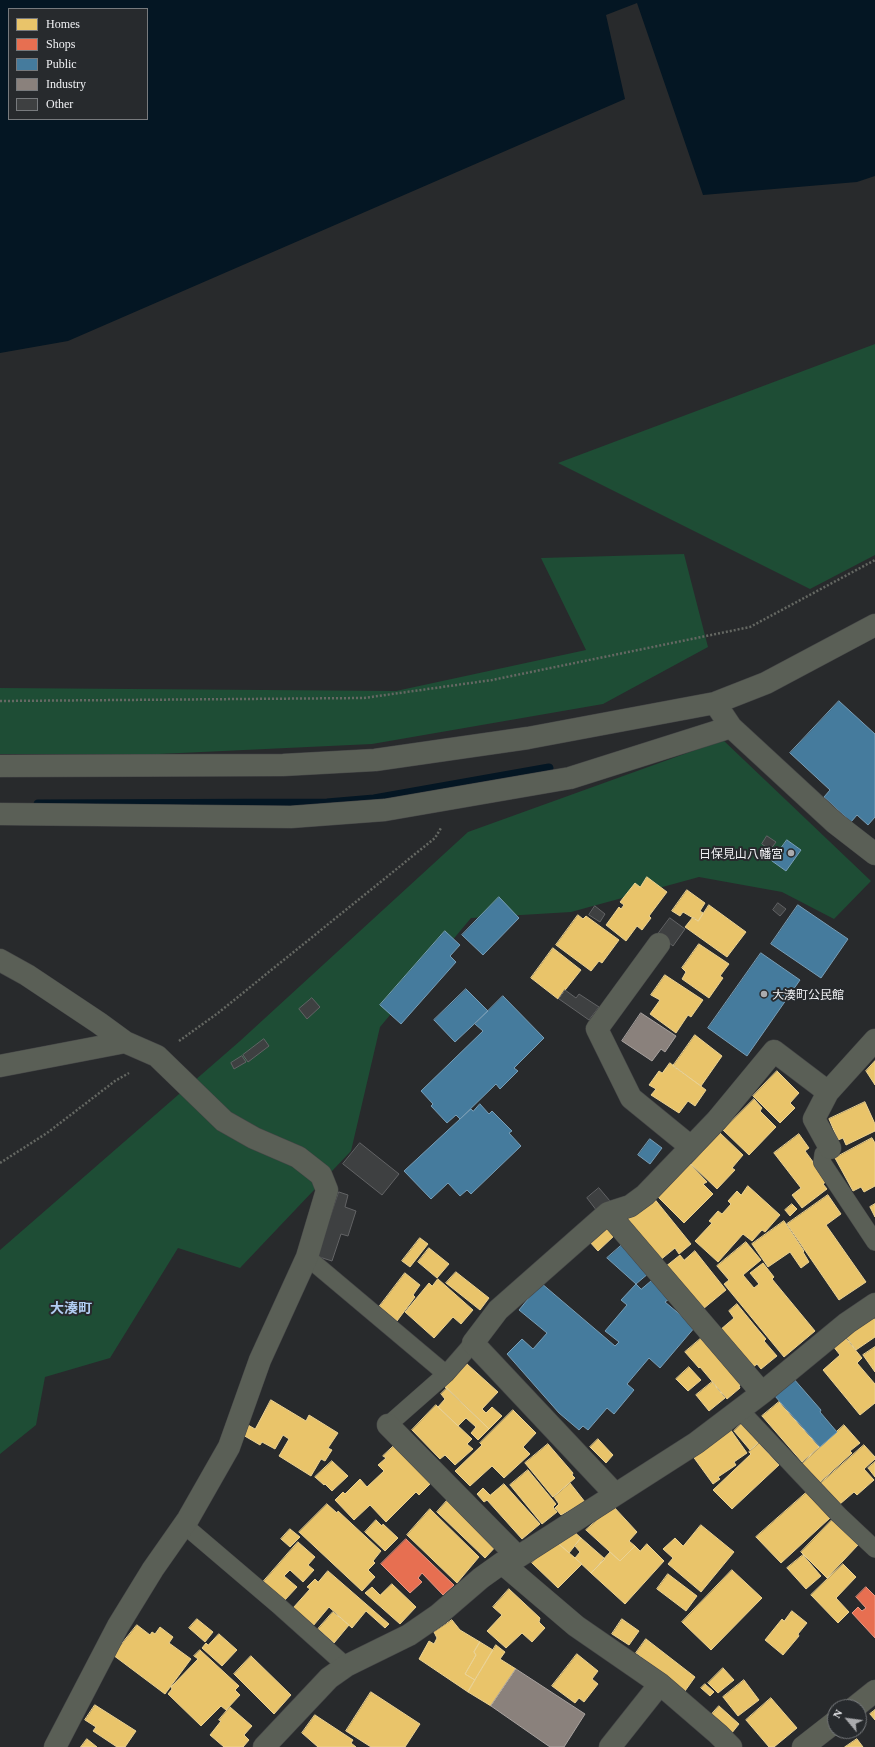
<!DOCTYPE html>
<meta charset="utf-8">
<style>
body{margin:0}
#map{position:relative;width:875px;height:1747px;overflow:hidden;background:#282a2c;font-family:Georgia,serif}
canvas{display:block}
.legend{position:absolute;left:8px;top:8px;width:140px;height:112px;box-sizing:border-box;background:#272a2d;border:1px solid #777a7d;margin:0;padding:5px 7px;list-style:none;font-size:12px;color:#f0f1f4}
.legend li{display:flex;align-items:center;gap:8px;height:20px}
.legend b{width:20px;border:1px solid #777a7d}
.north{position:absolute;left:827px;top:1699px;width:40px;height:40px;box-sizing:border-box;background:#272a2d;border:1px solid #777a7d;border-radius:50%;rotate:299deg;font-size:11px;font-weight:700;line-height:16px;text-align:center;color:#f0f1f4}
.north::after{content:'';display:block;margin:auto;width:14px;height:18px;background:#aaabae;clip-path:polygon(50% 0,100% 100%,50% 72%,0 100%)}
</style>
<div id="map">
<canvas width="875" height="1747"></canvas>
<ul class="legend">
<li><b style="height:11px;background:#e9c46a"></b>Homes</li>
<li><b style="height:11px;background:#e76f51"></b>Shops</li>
<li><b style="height:11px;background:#457b9d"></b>Public</li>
<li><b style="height:11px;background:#8a817c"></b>Industry</li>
<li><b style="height:11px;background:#3e4041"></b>Other</li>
</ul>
<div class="north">N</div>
</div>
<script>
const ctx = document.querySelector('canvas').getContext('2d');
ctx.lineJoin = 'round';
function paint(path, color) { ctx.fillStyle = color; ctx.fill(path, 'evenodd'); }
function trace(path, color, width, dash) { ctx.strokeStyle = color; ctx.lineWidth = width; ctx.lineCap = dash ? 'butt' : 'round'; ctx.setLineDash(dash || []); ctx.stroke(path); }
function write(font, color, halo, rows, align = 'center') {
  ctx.font = font + ' Georgia,"Noto Sans JP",serif'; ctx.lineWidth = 4; ctx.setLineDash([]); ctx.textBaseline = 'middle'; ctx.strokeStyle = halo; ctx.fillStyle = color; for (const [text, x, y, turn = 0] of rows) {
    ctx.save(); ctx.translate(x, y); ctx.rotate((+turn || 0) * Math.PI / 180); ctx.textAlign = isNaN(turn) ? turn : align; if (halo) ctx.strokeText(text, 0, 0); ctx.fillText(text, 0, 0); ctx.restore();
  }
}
paint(new Path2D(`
 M 875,344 L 875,555 L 810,589 L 558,463 Z
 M 684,554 L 708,647 L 603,704 L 372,744 L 159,754 L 0,754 L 0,688 L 396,691 L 586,650 L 541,558 Z
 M 723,740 L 871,881 L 834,919 L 782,892 L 699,877 L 571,912 L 471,918 L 380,1027 L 351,1151 L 240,1268 L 178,1248 L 110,1358 L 45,1377 L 36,1425 L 0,1454 L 0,1250 L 240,1041 L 468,832 Z`), '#1e4d35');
paint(new Path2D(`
 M 0,0 L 875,0 L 875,176 L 857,182 L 703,195 L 637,3 L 606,15 L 625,99 L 68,341 L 0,353 ZM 9,9 L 147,9 L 147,119 L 9,119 Z`), '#041623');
const homes = new Path2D(`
 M 647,877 L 667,892 L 649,916 L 651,918 L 642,930 L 637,926 L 626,941 L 606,925 L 619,907 L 621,909 L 624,905 L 620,902 L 635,883 L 640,887 Z
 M 687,890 L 705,903 L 700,911 L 703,913 L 698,921 L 683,912 L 680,916 L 672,911 Z
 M 709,905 L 746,932 L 727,957 L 685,927 L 693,917 L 698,921 Z
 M 578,915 L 583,919 L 586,916 L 619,940 L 602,963 L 599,961 L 591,971 L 556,945 Z
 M 699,944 L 729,964 L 720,976 L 723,978 L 709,998 L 682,979 L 686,972 L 682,968 Z
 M 553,948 L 581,970 L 558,999 L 531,978 Z
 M 665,975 L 703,1000 L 691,1017 L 688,1015 L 676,1033 L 650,1014 L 660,1000 L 651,995 Z
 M 695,1035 L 722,1056 L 701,1086 L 673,1066 Z
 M 875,1061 L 875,1085 L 866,1071 Z
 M 670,1063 L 706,1090 L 695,1106 L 688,1101 L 679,1113 L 651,1095 L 656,1089 L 649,1085 L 659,1071 L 662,1073 Z
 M 777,1071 L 799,1093 L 790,1103 L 795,1108 L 780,1123 L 753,1096 Z
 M 754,1099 L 762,1108 L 760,1111 L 776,1127 L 749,1155 L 723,1130 Z
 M 865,1102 L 875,1124 L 875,1131 L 846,1145 L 843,1138 L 838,1140 L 829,1119 Z
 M 720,1133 L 743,1155 L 732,1168 L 735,1170 L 717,1189 L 691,1164 Z
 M 799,1134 L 809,1148 L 805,1151 L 827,1181 L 823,1184 L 827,1189 L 802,1208 L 792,1195 L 801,1188 L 774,1153 Z
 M 872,1138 L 875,1143 L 875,1186 L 864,1192 L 861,1187 L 853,1191 L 835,1158 Z
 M 689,1163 L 707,1182 L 703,1184 L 713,1194 L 684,1223 L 656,1195 Z
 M 748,1186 L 780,1215 L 765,1232 L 762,1230 L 752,1241 L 743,1234 L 718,1262 L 695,1241 L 712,1223 L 709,1221 L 718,1211 L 722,1214 L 731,1204 L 728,1201 L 737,1191 L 741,1195 Z
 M 828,1195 L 841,1214 L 826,1225 L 866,1282 L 839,1300 L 787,1224 Z
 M 653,1197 L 691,1244 L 679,1254 L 675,1248 L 659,1261 L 626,1219 Z
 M 792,1204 L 797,1209 L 790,1216 L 785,1210 Z
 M 875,1204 L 875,1217 L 870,1207 Z
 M 784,1221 L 804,1251 L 803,1252 L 809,1262 L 801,1268 L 790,1252 L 768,1267 L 752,1244 Z
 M 605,1226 L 615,1235 L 598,1251 L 589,1241 Z
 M 420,1238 L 428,1244 L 410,1267 L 402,1261 Z
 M 746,1242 L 761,1260 L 743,1275 L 754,1288 L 759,1284 L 750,1273 L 763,1263 L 774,1277 L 772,1279 L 815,1331 L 784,1357 L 724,1284 L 729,1280 L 717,1266 Z
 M 429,1248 L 449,1264 L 437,1278 L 418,1262 Z
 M 695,1251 L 726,1290 L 703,1309 L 665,1267 L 680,1255 L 684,1260 Z
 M 456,1272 L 489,1298 L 480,1310 L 446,1283 Z
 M 405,1273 L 420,1285 L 413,1295 L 415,1297 L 397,1321 L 379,1307 Z
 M 438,1279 L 473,1310 L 461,1324 L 453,1317 L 434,1338 L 405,1312 L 429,1283 L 432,1286 Z
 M 737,1304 L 755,1326 L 766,1339 L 764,1341 L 777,1356 L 761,1369 L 757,1364 L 752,1368 L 720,1330 L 734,1318 L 729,1311 Z
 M 871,1314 L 875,1320 L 875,1337 L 856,1350 L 844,1334 Z
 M 705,1335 L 744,1382 L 739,1386 L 740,1388 L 727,1399 L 700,1367 L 699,1368 L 685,1352 Z
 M 844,1336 L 862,1358 L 857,1363 L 875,1384 L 875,1403 L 860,1415 L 823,1370 L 840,1355 L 833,1346 Z
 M 875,1347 L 875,1372 L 863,1355 Z
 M 467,1364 L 498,1392 L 482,1409 L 486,1413 L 492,1407 L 502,1416 L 489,1429 L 445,1387 Z
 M 689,1367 L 701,1380 L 688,1391 L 676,1379 Z
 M 712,1382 L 725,1398 L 709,1411 L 696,1395 Z
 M 447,1388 L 489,1429 L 478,1440 L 471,1433 L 476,1427 L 466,1418 L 458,1426 L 438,1407 L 445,1399 L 441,1394 Z
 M 271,1400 L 306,1421 L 309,1415 L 338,1433 L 328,1448 L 332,1450 L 325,1461 L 321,1459 L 311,1476 L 279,1456 L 289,1439 L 283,1435 L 275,1449 L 262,1442 L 260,1445 L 243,1435 L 248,1425 L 255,1429 Z
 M 779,1402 L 819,1447 L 802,1462 L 762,1416 Z
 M 436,1405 L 472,1439 L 467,1444 L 473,1449 L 455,1465 L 445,1455 L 440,1459 L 412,1430 Z
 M 513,1410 L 536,1433 L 523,1447 L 530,1454 L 504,1478 L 492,1466 L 470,1486 L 455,1471 L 482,1445 L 480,1443 Z
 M 741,1424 L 759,1442 L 750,1450 L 734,1431 Z
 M 844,1425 L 860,1443 L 850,1451 L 852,1453 L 819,1483 L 802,1464 Z
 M 730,1429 L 747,1453 L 734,1462 L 736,1465 L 718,1477 L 720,1479 L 713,1484 L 692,1455 Z
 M 598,1439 L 613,1455 L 606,1463 L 590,1447 Z
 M 397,1443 L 433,1481 L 419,1495 L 416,1492 L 386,1522 L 370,1505 L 354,1520 L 335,1500 L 343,1492 L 345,1494 L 360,1479 L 367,1487 L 384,1471 L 378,1465 L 386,1458 L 383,1456 Z
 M 759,1443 L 779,1465 L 732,1509 L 713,1490 L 751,1454 L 749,1452 Z
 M 548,1444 L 573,1473 L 572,1475 L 575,1478 L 553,1497 L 525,1463 Z
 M 864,1445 L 875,1457 L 875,1459 L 864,1469 L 874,1480 L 857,1495 L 854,1492 L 840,1504 L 821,1483 Z
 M 332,1461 L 348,1476 L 332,1491 L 325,1484 L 324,1485 L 315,1477 Z
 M 875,1462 L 875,1477 L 868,1468 Z
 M 528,1470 L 556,1504 L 553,1507 L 557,1512 L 542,1524 L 510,1485 Z
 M 570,1483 L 585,1502 L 561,1515 L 555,1508 L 559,1504 L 554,1497 Z
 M 504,1484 L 540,1524 L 522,1539 L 487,1500 L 484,1502 L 477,1494 L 483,1488 L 490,1495 Z
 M 807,1492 L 830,1518 L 781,1563 L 756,1537 Z
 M 451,1496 L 499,1543 L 485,1558 L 437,1512 Z
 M 327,1504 L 337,1513 L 338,1511 L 381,1551 L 373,1561 L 375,1563 L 368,1570 L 375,1577 L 362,1591 L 299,1532 Z
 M 613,1506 L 637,1532 L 629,1541 L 635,1546 L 620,1561 L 586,1530 Z
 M 430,1509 L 479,1557 L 457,1583 L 407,1535 Z
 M 376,1520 L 382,1526 L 383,1524 L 398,1538 L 385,1551 L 365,1532 Z
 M 832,1520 L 858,1545 L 827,1578 L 801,1552 Z
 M 701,1525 L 734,1552 L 701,1592 L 668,1564 L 673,1558 L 663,1549 L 675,1538 L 683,1546 Z
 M 290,1529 L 300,1537 L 290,1547 L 281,1539 Z
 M 571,1529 L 581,1538 L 569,1553 L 558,1543 Z
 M 581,1538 L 605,1559 L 591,1573 L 575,1558 L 580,1552 L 575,1546 Z
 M 553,1539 L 582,1564 L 558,1588 L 532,1563 Z
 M 298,1542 L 315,1557 L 308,1565 L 314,1570 L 303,1582 L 290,1570 L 284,1576 L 297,1587 L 284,1601 L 263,1582 Z
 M 647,1544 L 664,1561 L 625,1604 L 591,1573 L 610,1552 L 620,1561 L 635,1546 L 640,1551 Z
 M 803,1555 L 821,1576 L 806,1589 L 787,1568 Z
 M 843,1564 L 856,1577 L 836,1598 L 849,1612 L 838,1623 L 811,1595 Z
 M 732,1570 L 762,1598 L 711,1650 L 682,1622 Z
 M 328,1571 L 389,1624 L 385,1628 L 366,1611 L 352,1628 L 329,1607 L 313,1626 L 293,1608 L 310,1589 L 307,1587 L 315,1579 L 318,1582 Z
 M 668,1574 L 697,1596 L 686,1611 L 657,1589 Z
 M 392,1584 L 416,1607 L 400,1624 L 365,1593 L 372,1587 L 380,1595 Z
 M 509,1589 L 540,1618 L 539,1622 L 545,1628 L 532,1642 L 522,1633 L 506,1648 L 487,1631 L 502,1615 L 493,1607 Z
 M 792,1611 L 807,1623 L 798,1634 L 799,1636 L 783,1655 L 765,1640 L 782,1619 L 784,1621 Z
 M 333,1612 L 349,1625 L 334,1643 L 318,1629 Z
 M 197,1619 L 213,1632 L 205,1642 L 189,1628 Z
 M 622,1619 L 639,1631 L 629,1645 L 612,1634 Z
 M 452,1620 L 460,1630 L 480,1642 L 474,1652 L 476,1655 L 465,1674 L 475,1680 L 468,1692 L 419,1659 L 429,1641 L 434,1644 L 437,1638 L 434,1632 Z
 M 137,1625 L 150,1635 L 152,1632 L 155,1634 L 160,1627 L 173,1637 L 169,1643 L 191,1659 L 165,1694 L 113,1655 Z
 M 219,1634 L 237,1650 L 222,1666 L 202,1648 L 206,1643 L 208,1645 Z
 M 646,1639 L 695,1677 L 685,1691 L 636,1653 Z
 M 480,1642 L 493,1650 L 475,1680 L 465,1674 L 476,1655 L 474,1652 Z
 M 496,1645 L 505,1652 L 500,1659 L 516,1669 L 491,1706 L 468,1692 Z
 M 200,1650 L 239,1686 L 235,1690 L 240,1695 L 226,1710 L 221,1706 L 201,1726 L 168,1694 L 172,1689 L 171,1687 L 198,1659 L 194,1656 Z
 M 577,1654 L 598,1671 L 592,1679 L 598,1684 L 584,1702 L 579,1698 L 575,1703 L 552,1686 Z
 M 251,1656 L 291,1695 L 274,1714 L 234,1674 Z
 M 723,1668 L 734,1680 L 718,1693 L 708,1683 Z
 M 744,1680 L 759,1700 L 738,1716 L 723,1697 Z
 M 705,1684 L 714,1692 L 710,1696 L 701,1688 Z
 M 371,1692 L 420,1724 L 405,1747 L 371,1747 L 346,1731 Z
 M 771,1698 L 797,1728 L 774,1747 L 769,1747 L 746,1720 Z
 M 95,1705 L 136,1731 L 125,1747 L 117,1747 L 93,1731 L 96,1727 L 85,1720 Z
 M 719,1706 L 739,1724 L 731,1734 L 711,1715 Z
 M 230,1707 L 252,1726 L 244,1735 L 249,1740 L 243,1747 L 224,1747 L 210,1735 L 221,1721 L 219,1720 Z
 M 875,1710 L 875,1720 L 870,1714 Z
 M 315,1715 L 353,1740 L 351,1743 L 356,1747 L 318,1747 L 302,1733 Z
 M 87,1739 L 97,1747 L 81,1747 Z
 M 857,1739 L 863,1747 L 845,1747 Z`);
paint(homes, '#e9c46a');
trace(homes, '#ebd293', 1);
const shops = new Path2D(`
 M 406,1539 L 454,1585 L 443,1595 L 422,1573 L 418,1578 L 422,1582 L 410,1593 L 381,1564 Z
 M 866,1587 L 875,1596 L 875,1638 L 852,1613 L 858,1607 L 862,1611 L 866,1608 L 856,1597 Z`);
paint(shops, '#e76f51');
trace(shops, '#ea9682', 1);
const public = new Path2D(`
 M 839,701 L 875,734 L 875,817 L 868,825 L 857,815 L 851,822 L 824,797 L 830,790 L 790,753 Z
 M 787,840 L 801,850 L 786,871 L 772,861 Z
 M 499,897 L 519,918 L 483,955 L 462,935 Z
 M 798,905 L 848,939 L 821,978 L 771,944 Z
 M 445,931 L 460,945 L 450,956 L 456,962 L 401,1024 L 380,1005 Z
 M 761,953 L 800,980 L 747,1056 L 708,1028 Z
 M 466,989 L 488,1011 L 455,1042 L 434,1020 Z
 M 503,996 L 544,1038 L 514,1068 L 518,1071 L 500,1089 L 496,1084 L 460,1119 L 456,1115 L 447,1123 L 431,1106 L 433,1104 L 421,1091 L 483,1031 L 475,1024 Z
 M 480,1104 L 489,1114 L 492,1111 L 512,1131 L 509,1133 L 521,1146 L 471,1194 L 467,1190 L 460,1196 L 448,1183 L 431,1199 L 404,1171 L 460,1119 L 471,1109 L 473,1111 Z
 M 650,1139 L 662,1148 L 650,1164 L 638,1155 Z
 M 623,1244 L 649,1273 L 636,1284 L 607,1258 Z
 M 655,1278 L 672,1297 L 665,1302 L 695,1327 L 660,1368 L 649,1358 L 627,1384 L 634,1390 L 614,1414 L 607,1408 L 588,1430 L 583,1426 L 579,1430 L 559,1413 L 507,1354 L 522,1339 L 533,1349 L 547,1333 L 519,1310 L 541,1283 L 615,1346 L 619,1342 L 605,1331 L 627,1305 L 621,1300 L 636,1284 L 641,1289 Z
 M 793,1378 L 821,1410 L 820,1412 L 837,1432 L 820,1447 L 774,1395 Z`);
paint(public, '#457b9d');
trace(public, '#789eb7', 1);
const industry = new Path2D(`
 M 641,1013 L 676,1036 L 665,1052 L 661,1049 L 652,1061 L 622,1041 Z
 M 516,1669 L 585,1714 L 564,1747 L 550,1747 L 491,1706 Z`);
paint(industry, '#8a817c');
trace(industry, '#a9a3a0', 1);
trace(new Path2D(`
 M 38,804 L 327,803 L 374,799 L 549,768`), '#041623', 9);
const building = new Path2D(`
 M 767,836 L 776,842 L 770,850 L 762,844 Z
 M 778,903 L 786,909 L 780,916 L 773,910 Z
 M 595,906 L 605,914 L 600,922 L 589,915 Z
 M 670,918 L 685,929 L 673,946 L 658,934 Z
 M 565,990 L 576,998 L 579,994 L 599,1007 L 589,1020 L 559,999 Z
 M 312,998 L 320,1007 L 307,1019 L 299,1009 Z
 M 264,1039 L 269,1046 L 248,1062 L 243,1055 Z
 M 242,1056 L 246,1062 L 234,1069 L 231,1063 Z
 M 360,1143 L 399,1174 L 382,1195 L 343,1164 Z
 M 599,1188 L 610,1201 L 597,1211 L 587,1198 Z
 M 339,1192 L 348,1195 L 345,1207 L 356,1211 L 348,1236 L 341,1234 L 332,1261 L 313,1255 L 329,1220 Z`);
paint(building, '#3e4041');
trace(building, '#626365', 1);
const service = new Path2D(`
 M 830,1148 L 823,1154 L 822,1162 L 875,1242
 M 307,1257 L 446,1374
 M 740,1410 L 839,1515 L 875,1549
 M 388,1425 L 446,1374 L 473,1343
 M 184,1525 L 279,1606 L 346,1666`);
const minor = new Path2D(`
 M 875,625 L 766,683 L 715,703 L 731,727 L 835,823 L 875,854
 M 0,766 L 283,765 L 375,760 L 528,738 L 715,703
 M 0,814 L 291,817 L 385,810 L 570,778 L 731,727
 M 659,944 L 597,1029 L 631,1098 L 691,1147
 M 0,960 L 27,975 L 99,1023 L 125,1042 L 157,1056 L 224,1121 L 254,1138 L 298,1157 L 321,1175 L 327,1190 L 307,1257 L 260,1360 L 229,1447 L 188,1519 L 153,1569 L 118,1626 L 55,1747
 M 0,1066 L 125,1042
 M 828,1092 L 814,1119 L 830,1148
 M 608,1213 L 762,1393
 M 388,1425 L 518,1557
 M 615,1494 L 473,1343 L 498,1310 L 608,1213 L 630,1206 L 645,1195 L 717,1120 L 774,1051 L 828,1092 L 875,1040
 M 502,1563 L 576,1626 L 660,1684 L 718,1734 L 731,1747
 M 264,1747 L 329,1678 L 346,1666 L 409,1635 L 438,1615 L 481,1578 L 502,1563 L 518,1557 L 696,1443 L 762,1393 L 847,1323 L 875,1304
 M 610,1747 L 660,1684`);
const secondary = new Path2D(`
 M 855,1707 L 875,1691
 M 803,1747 L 835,1722`);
trace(service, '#454647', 18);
trace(minor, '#454647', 23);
trace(secondary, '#454647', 23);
trace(new Path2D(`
 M 0,701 L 364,698 L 492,680 L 750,627 L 875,560
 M 179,1041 L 218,1013 L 435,838 L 441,828
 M 0,1163 L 47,1133 L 115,1081 L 129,1073`), '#656863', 2.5, [2, 2]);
trace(service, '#5a5f56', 17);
trace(minor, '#5a5f56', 22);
trace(secondary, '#5c6056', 22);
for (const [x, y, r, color] of [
 [791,853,4,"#aaabae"],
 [764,994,4,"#aaabae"]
]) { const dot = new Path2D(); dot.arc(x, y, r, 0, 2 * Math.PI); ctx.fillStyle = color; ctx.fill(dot); trace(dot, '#272a2d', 1.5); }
write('12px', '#f0f1f4', '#272a2d', [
 ["日保見山八幡宮",783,853],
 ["大湊町公民館",772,994,"left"]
], 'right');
write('bold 14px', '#b2cdf2', '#272a2d', [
 ["大湊町",71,1308]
]);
</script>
